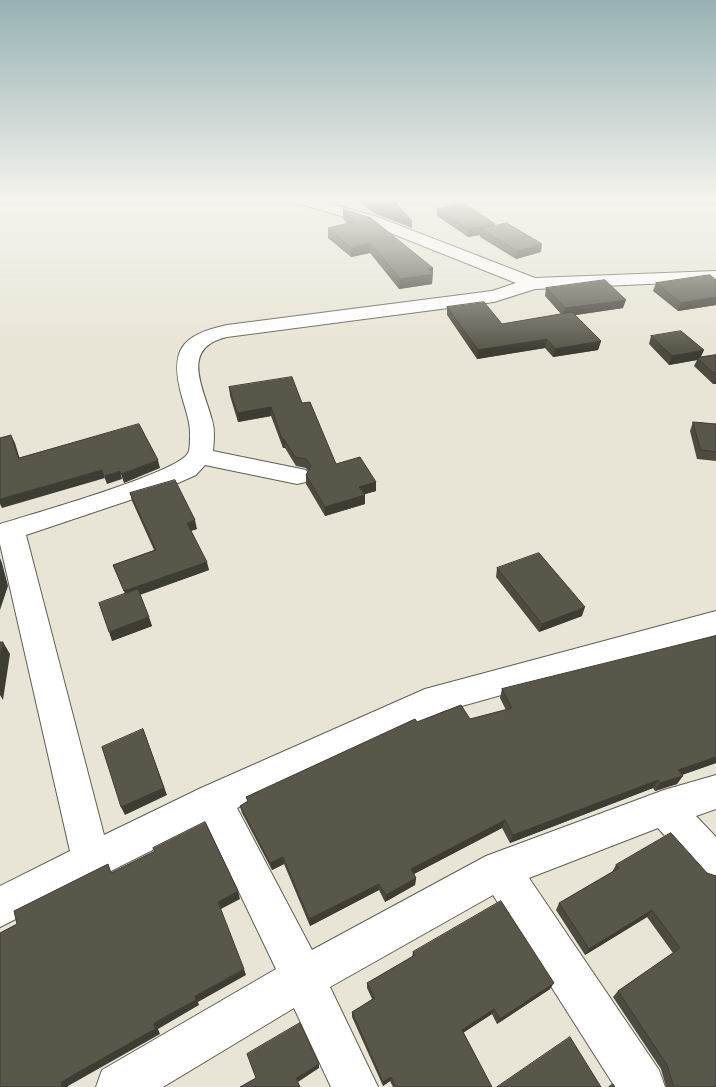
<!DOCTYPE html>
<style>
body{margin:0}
canvas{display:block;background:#e8e5d6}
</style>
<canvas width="716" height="1087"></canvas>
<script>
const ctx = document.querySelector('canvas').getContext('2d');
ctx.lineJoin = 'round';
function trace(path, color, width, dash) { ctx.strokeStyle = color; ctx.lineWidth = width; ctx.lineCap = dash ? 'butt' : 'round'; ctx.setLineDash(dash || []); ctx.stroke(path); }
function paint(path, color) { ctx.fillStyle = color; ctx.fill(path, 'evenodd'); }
const street = new Path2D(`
 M 286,198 L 310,198 L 375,216 L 535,278 L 716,271 L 716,281 L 535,289 L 494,302 L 227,337 C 179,348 204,388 212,420 C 215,430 214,440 213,451 L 306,470 L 310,476 L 306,482 L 297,484 L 205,465 L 196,475 L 169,487 L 26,535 L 104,835 L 201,788 L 425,689 L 716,611 L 716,635 L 444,711 L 237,808 L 312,950 L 486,856 L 664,790 L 716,775 L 716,809 L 696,816 L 716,837 L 716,884 L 702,879 L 658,828 L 529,878 L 659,1070 L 665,1087 L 615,1087 L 493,895 L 330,987 L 378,1087 L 331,1087 L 294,1008 L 163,1087 L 96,1087 L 102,1070 L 276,969 L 206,823 L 0,927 L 0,886 L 70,851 L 0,544 L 0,524 C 29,515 178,473 188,453 C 190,450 190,442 190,438 C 191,424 186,411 182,397 C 169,350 181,335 227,325 L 492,291 L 516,283 L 363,222 L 289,201 Z`);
trace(street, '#615f52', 2);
paint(street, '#fff');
paint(new Path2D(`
 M 354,198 L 391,198 L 412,221 L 412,228 L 376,214 Z
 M 343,209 L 433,268 L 432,284 L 399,289 L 370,253 L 351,257 L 328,238 L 328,228 L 347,224 L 343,218 Z
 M 437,209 L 495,224 L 495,225 L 541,252 L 516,259 L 480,237 L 480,235 L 468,237 L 437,216 Z
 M 716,280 L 716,305 L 678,311 L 653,291 L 656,283 Z
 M 546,288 L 623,308 L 575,315 L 601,341 L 598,350 L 553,357 L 545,348 L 477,359 L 447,315 L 447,307 L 502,324 L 561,314 L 545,296 Z
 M 651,336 L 701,357 L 716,355 L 716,384 L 713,384 L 694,366 L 697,360 L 669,365 L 649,344 Z
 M 229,387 L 302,403 L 336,464 L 376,482 L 376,491 L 364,494 L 365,504 L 325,516 L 306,484 L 306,475 L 308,471 L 306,468 L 296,466 L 285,448 L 283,448 L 271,416 L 238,422 L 230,396 Z
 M 693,422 L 716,424 L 716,461 L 697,459 L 690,431 Z
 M 130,493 L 197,529 L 191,531 L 209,570 L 140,595 L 152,626 L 112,641 L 125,593 L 113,565 L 154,550 L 132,501 Z
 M 497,568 L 582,616 L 539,632 L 496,577 Z
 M 716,636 L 716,763 L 682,775 L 677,784 L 655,791 L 653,788 L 510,843 L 502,828 L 414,874 L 416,878 L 415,885 L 385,902 L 379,890 L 310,926 L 284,864 L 272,870 L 242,813 L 240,806 L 248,802 L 246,797 L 417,722 L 470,719 L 506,710 L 500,698 L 502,689 Z
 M 671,833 L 716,1087 L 666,1087 L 661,1069 L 613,997 L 618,991 L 673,953 L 647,917 L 585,955 L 556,910 L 559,903 L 612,872 L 616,865 Z
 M 413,952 L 550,989 L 497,1024 L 492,1014 L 463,1032 L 492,1087 L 393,1087 L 390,1081 L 383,1086 L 352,1017 L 352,1012 L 372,999 L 367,988 L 367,983 L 412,957 Z`), '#4d4b40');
paint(new Path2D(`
 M 495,224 L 494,232 L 481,229 L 480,235 L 468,237 L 468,229 Z
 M 371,243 L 370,253 L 351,257 L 351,248 Z
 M 542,244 L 541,252 L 516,259 L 517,251 Z
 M 428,268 L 433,268 L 432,284 L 399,289 L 400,279 Z
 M 716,297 L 716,305 L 678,311 L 681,303 Z
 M 626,300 L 623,308 L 563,317 L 565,308 Z
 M 547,339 L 545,348 L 477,359 L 478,350 Z
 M 601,341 L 598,350 L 553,357 L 555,349 Z
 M 704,350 L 700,359 L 697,358 L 697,360 L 669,365 L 672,356 Z
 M 716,378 L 716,384 L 713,384 Z
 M 271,407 L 271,416 L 238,422 L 237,413 Z
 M 11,435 L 15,443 L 22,466 L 18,458 Z
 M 282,439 L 284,439 L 285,448 L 283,448 Z
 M 158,460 L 160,468 L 124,483 L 121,474 Z
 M 102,470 L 105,478 L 2,508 L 0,504 L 0,499 Z
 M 120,471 L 122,479 L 107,484 L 104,476 Z
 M 376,482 L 376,491 L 359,496 L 359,487 Z
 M 365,495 L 365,504 L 325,516 L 325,507 Z
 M 195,520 L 197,529 L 189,531 L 187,523 Z
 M 0,558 L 2,563 L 8,586 L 0,610 Z
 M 207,562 L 209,570 L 127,599 L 124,591 Z
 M 585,607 L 582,616 L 539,632 L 542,624 Z
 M 149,617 L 152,626 L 112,641 L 109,632 Z
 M 3,642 L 10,654 L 3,700 L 0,695 L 0,658 Z
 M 143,729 L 167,795 L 125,815 L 121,807 Z
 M 716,757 L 716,763 L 673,778 L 678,770 Z
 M 683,776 L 677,784 L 655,791 L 660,783 Z
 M 658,780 L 653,788 L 510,843 L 513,835 Z
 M 505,820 L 502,828 L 410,876 L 411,869 Z
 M 283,857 L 284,864 L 272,870 L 270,863 Z
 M 416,878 L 415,885 L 385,902 L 386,895 Z
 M 379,884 L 379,890 L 310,926 L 309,919 Z
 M 238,891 L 240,899 L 221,909 L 218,902 Z
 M 652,910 L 647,917 L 585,955 L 589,949 Z
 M 244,969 L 246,975 L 198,1002 L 199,1005 L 158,1029 L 160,1034 L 68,1086 L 68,1087 L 62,1087 L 61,1082 L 154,1023 L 195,996 Z
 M 554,983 L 550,989 L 497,1024 L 500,1019 Z
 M 494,1009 L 492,1014 L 460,1035 L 462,1030 Z
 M 319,1064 L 319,1068 L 298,1082 L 296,1078 Z
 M 391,1077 L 390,1081 L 383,1086 L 383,1082 Z`), '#3e3d34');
const building = new Path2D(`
 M 364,198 L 391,198 L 412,221 L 376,207 Z
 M 464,203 L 495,224 L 468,229 L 437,209 Z
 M 343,209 L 371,218 L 433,268 L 428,268 L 433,274 L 400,279 L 371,243 L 351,248 L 328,228 L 354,222 Z
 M 507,223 L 542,244 L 517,251 L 481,229 Z
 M 710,275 L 716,280 L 716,297 L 681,303 L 656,283 Z
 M 605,280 L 626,300 L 565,308 L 546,288 Z
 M 484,302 L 502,324 L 572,312 L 601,341 L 555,349 L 547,339 L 478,350 L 447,307 Z
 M 681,331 L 704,350 L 672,356 L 651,336 Z
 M 716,355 L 716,375 L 697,358 Z
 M 292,377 L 302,403 L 310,402 L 336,464 L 360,457 L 376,482 L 359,487 L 365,495 L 325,507 L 306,475 L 311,466 L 306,459 L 295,457 L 284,439 L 282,439 L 271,407 L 237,413 L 229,387 Z
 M 693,422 L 716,424 L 716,452 L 701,450 Z
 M 139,424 L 158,460 L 121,474 L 120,471 L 104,476 L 102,470 L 0,499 L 0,438 L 11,435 L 18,458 Z
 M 175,480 L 195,520 L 187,523 L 207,562 L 124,591 L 113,565 L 156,550 L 130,493 Z
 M 539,553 L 585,607 L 542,624 L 497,568 Z
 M 138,589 L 149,617 L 109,632 L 99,603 Z
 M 716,636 L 716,757 L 678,770 L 683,776 L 660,783 L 658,780 L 513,835 L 505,820 L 411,869 L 416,878 L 386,895 L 379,884 L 309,919 L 283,857 L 270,863 L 240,806 L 248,801 L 246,797 L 415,719 L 417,722 L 461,705 L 470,719 L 512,708 L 502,689 Z
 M 0,642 L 3,642 L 0,658 Z
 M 143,729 L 164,788 L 121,807 L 102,747 Z
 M 205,822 L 238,891 L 218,902 L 244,969 L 195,996 L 196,1000 L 154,1023 L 155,1029 L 61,1082 L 62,1087 L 0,1087 L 0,933 L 17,924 L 14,911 L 108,864 L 111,873 L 155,851 L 153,848 Z
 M 671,833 L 707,873 L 716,876 L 716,1087 L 675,1087 L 673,1084 L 667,1065 L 618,991 L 680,948 L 652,910 L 589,949 L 559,903 L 619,868 L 616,865 Z
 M 501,901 L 554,983 L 500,1019 L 494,1009 L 462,1030 L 492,1087 L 396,1087 L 391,1077 L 383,1082 L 352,1012 L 375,998 L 367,983 L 415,955 L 413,952 Z
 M 300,1023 L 319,1064 L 296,1078 L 300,1087 L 240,1087 L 256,1078 L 247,1054 Z
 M 570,1037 L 601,1087 L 497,1087 Z
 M 613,1084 L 615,1087 L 609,1087 Z`);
paint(building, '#59574a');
trace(building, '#3e3d34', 1);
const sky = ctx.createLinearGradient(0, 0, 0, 350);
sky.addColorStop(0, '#96b1b4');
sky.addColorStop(0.57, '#f5f3ed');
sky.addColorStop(1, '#f5f3ed00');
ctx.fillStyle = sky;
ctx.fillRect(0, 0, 716, 350);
</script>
